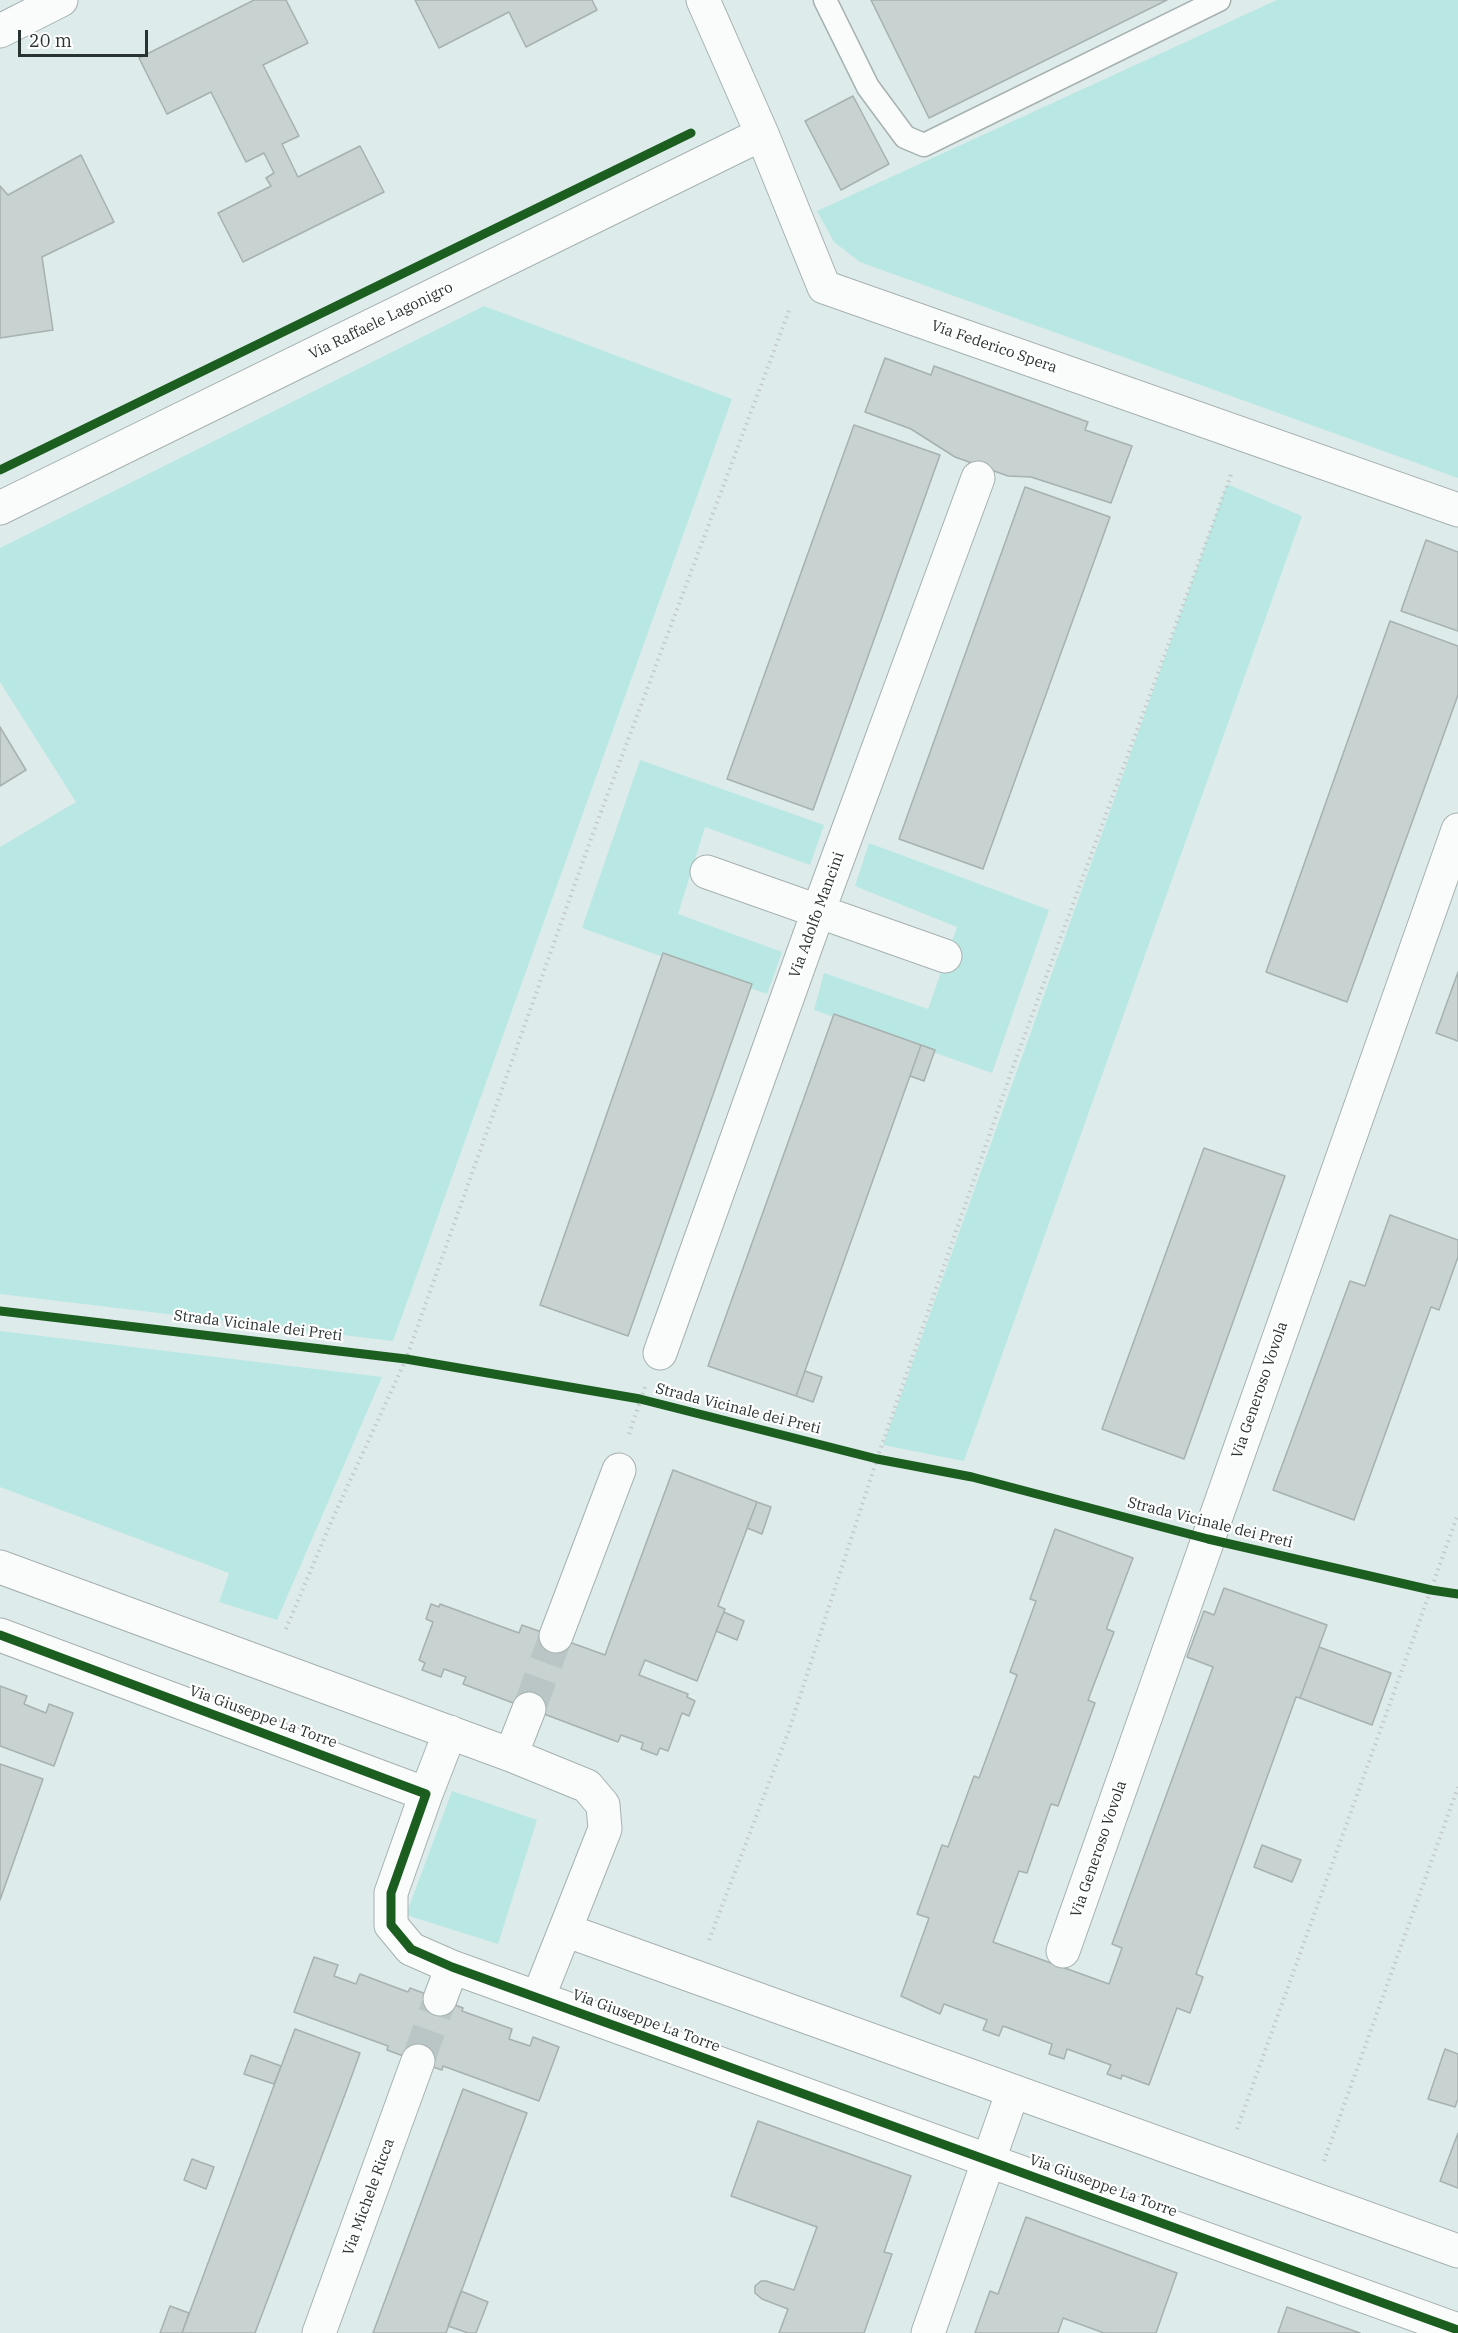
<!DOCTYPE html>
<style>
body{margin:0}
#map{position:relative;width:1458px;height:2333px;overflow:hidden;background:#ddebea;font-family:"IBM Plex Serif",serif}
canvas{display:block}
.scale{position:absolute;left:18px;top:30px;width:130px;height:27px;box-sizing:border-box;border:3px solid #293332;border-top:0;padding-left:8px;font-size:18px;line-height:21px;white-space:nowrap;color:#293332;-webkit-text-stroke:4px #fff;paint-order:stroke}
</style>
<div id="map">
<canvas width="1458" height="2333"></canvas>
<div class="scale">20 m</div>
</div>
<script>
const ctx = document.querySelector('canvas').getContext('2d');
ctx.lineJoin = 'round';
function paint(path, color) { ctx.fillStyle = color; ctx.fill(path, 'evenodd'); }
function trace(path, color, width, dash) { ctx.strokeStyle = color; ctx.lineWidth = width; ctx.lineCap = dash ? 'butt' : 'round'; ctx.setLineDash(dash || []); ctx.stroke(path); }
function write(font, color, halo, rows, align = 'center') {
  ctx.font = font + ' "IBM Plex Serif",serif'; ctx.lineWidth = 4.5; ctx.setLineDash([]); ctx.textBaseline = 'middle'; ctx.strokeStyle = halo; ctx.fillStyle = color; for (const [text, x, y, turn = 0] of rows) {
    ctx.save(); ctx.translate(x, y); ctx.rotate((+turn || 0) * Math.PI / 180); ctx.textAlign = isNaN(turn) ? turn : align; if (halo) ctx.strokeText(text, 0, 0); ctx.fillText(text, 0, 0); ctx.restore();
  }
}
paint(new Path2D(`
 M 1277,0 L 1458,0 L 1458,478 L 860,262 L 834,242 L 817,211 Z
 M 484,306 L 732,399 L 393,1341 L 0,1294 L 0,847 L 76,802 L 0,682 L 0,548 Z
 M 1227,484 L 1302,516 L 964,1461 L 883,1445 Z
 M 640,760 L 824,825 L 810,865 L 705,827 L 678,914 L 782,952 L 767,994 L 582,928 Z
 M 869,843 L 1049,910 L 992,1073 L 814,1010 L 824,973 L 928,1009 L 957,927 L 855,886 Z
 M 0,1331 L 382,1377 L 277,1620 L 219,1602 L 229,1573 L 0,1487 Z
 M 452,1791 L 537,1820 L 498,1944 L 406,1915 Z`), '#b9e8e4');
const building = new Path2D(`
 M 254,0 L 286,0 L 308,43 L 263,65 L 299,136 L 282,144 L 298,177 L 360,146 L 384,192 L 243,262 L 218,213 L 271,186 L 266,178 L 274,173 L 264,153 L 246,162 L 211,92 L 167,114 L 139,58 Z
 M 415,0 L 592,0 L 597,10 L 526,47 L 509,12 L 439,48 Z
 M 871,0 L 1167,0 L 929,118 Z
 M 853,96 L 889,164 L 841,190 L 805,121 Z
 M 81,155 L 114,222 L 42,257 L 53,330 L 0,338 L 0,186 L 8,195 Z
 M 885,358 L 931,375 L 934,366 L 1088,422 L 1085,430 L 1132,446 L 1111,503 L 1031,477 L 1008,476 L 955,457 L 911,429 L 865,412 Z
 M 854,425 L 940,455 L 813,810 L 727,779 Z
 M 1025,487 L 1110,517 L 983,869 L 899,839 Z
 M 1426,540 L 1458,552 L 1458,631 L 1401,611 Z
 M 1390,621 L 1458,646 L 1458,695 L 1347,1002 L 1266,972 Z
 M 0,727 L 26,770 L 0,786 Z
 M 663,953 L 752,984 L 628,1336 L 540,1305 Z
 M 1458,972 L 1458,1041 L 1436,1033 Z
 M 834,1014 L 921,1045 L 796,1396 L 708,1366 Z
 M 921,1045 L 935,1050 L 924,1081 L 910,1076 Z
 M 1204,1148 L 1285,1176 L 1184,1459 L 1102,1429 Z
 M 1390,1215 L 1458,1240 L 1458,1257 L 1439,1310 L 1431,1307 L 1354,1520 L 1273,1490 L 1350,1281 L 1365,1286 Z
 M 805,1371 L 822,1377 L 813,1402 L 796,1396 Z
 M 673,1470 L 757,1502 L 718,1606 L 725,1609 L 697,1681 L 645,1660 L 639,1675 L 688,1694 L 687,1697 L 695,1701 L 689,1716 L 682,1713 L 668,1751 L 660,1748 L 657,1755 L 641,1749 L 643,1743 L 621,1735 L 618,1742 L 544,1714 L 546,1707 L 540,1704 L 529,1709 L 463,1684 L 466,1677 L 444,1669 L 441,1677 L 422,1670 L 425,1663 L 419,1660 L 433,1622 L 426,1619 L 431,1604 L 439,1607 L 440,1604 L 519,1633 L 522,1625 L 605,1655 Z
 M 757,1502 L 771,1507 L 762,1534 L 747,1528 Z
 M 1055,1529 L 1133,1558 L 1107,1627 L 1107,1629 L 1114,1632 L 1088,1700 L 1095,1703 L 1058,1806 L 1051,1804 L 1027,1873 L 1019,1871 L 993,1942 L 1109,1984 L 1122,1948 L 1112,1944 L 1213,1667 L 1187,1657 L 1204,1611 L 1214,1615 L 1224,1588 L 1327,1625 L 1300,1698 L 1296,1697 L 1196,1974 L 1203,1977 L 1190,2013 L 1177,2008 L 1149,2085 L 1122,2075 L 1121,2079 L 1107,2074 L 1111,2065 L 1067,2049 L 1064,2059 L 1049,2054 L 1052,2044 L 1003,2026 L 999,2036 L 983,2030 L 987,2020 L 944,2004 L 940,2014 L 901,1996 L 929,1918 L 917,1914 L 942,1845 L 948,1847 L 974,1776 L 979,1778 L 1017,1675 L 1010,1672 L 1036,1601 L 1030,1599 Z
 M 724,1612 L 744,1621 L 737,1640 L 716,1631 Z
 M 1319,1647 L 1391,1673 L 1372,1725 L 1300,1698 Z
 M 0,1686 L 27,1696 L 24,1704 L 46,1713 L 49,1704 L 73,1713 L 54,1766 L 0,1746 Z
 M 0,1764 L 43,1779 L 0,1900 Z
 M 1262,1845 L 1301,1860 L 1292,1882 L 1254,1867 Z
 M 314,1957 L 338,1965 L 334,1976 L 356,1984 L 360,1974 L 408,1992 L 410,1988 L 463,2008 L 462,2011 L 512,2029 L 509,2039 L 530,2046 L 533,2037 L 559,2047 L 539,2101 L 443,2066 L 442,2070 L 436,2068 L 387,2050 L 388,2046 L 294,2012 Z
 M 295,2029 L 360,2053 L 347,2089 L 255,2333 L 182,2333 Z
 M 1445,2049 L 1458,2054 L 1458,2099 L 1455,2107 L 1428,2099 Z
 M 251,2055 L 281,2066 L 274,2084 L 244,2074 Z
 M 463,2089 L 527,2113 L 511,2156 L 446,2333 L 373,2333 Z
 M 758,2121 L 911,2176 L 884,2252 L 892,2254 L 864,2333 L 779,2333 L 788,2309 L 762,2299 L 755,2293 L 755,2286 L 761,2281 L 766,2281 L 794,2290 L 817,2227 L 731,2196 Z
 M 1458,2133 L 1458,2188 L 1440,2181 Z
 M 192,2159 L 214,2167 L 206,2189 L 184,2180 Z
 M 1026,2217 L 1177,2273 L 1156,2333 L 1104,2333 L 1063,2318 L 1058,2333 L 975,2333 L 990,2291 L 998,2294 Z
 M 461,2291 L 488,2302 L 476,2333 L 468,2333 L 448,2326 Z
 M 170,2306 L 189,2313 L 182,2333 L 160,2333 Z
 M 1287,2307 L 1360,2333 L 1278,2333 Z`);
paint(building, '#c7d2d1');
trace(building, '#a6b1b0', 1.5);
trace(new Path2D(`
 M 529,1709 L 556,1636
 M 418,2061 L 440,1999`), '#b9c6c5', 33, [33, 16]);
const lane = new Path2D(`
 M 825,0 L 868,87 L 905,137 L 924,145 L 1219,0`);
const street = new Path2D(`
 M 703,0 L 762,134 L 824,287 L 1458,510
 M 0,508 L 762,134
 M 707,872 L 945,956
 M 660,1353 L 818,912 L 978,478
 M 0,1567 L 511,1755 L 587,1786 L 603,1805 L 605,1829 L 565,1930 L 1458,2251
 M 0,1635 L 426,1794 L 391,1893 L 391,1925 L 411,1949 L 452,1967 L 1458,2330
 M 556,1636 L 619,1470
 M 511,1755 L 529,1709
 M 426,1794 L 450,1732
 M 1063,1951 L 1458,830
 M 538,1998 L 565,1930
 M 440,1999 L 452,1967
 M 319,2333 L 418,2061
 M 928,2333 L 1013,2091`);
const secondary = new Path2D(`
 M 0,31 L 61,0`);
trace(lane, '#a6b1b0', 25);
trace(street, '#a6b1b0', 35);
trace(secondary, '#a6b1b0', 35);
trace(new Path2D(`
 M 629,1434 L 645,1387
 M 286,1629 L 332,1520 L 406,1359 L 592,836 L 790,308
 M 709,1940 L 788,1733 L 877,1459 L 1013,1067 L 1232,472
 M 1237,2129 L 1458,1514
 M 1324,2161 L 1458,1787`), '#c4c9c9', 4, [1.5, 4.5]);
trace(lane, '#fafcfc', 22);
trace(street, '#fafcfc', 33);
trace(secondary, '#fafcfc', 33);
trace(new Path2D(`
 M 0,470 L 691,133
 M 0,1311 L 406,1359 L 640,1399 L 877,1459 L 972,1477 L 1208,1539 L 1431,1590 L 1458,1594
 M 0,1635 L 426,1794 L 391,1893 L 391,1925 L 411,1949 L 452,1967 L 1458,2330`), '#1b5e20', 9);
write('15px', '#293332', '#fff', [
 ["Via Raffaele Lagonigro",381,321,-26],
 ["Via Federico Spera",994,347,19],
 ["Via Adolfo Mancini",817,915,-70],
 ["Strada Vicinale dei Preti",258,1326,7],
 ["Via Generoso Vovola",1260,1390,-71],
 ["Strada Vicinale dei Preti",738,1409,14],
 ["Strada Vicinale dei Preti",1210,1523,14],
 ["Via Giuseppe La Torre",263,1717,20],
 ["Via Generoso Vovola",1099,1849,-71],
 ["Via Giuseppe La Torre",646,2021,20],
 ["Via Giuseppe La Torre",1103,2186,20],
 ["Via Michele Ricca",369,2197,-70]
]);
</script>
